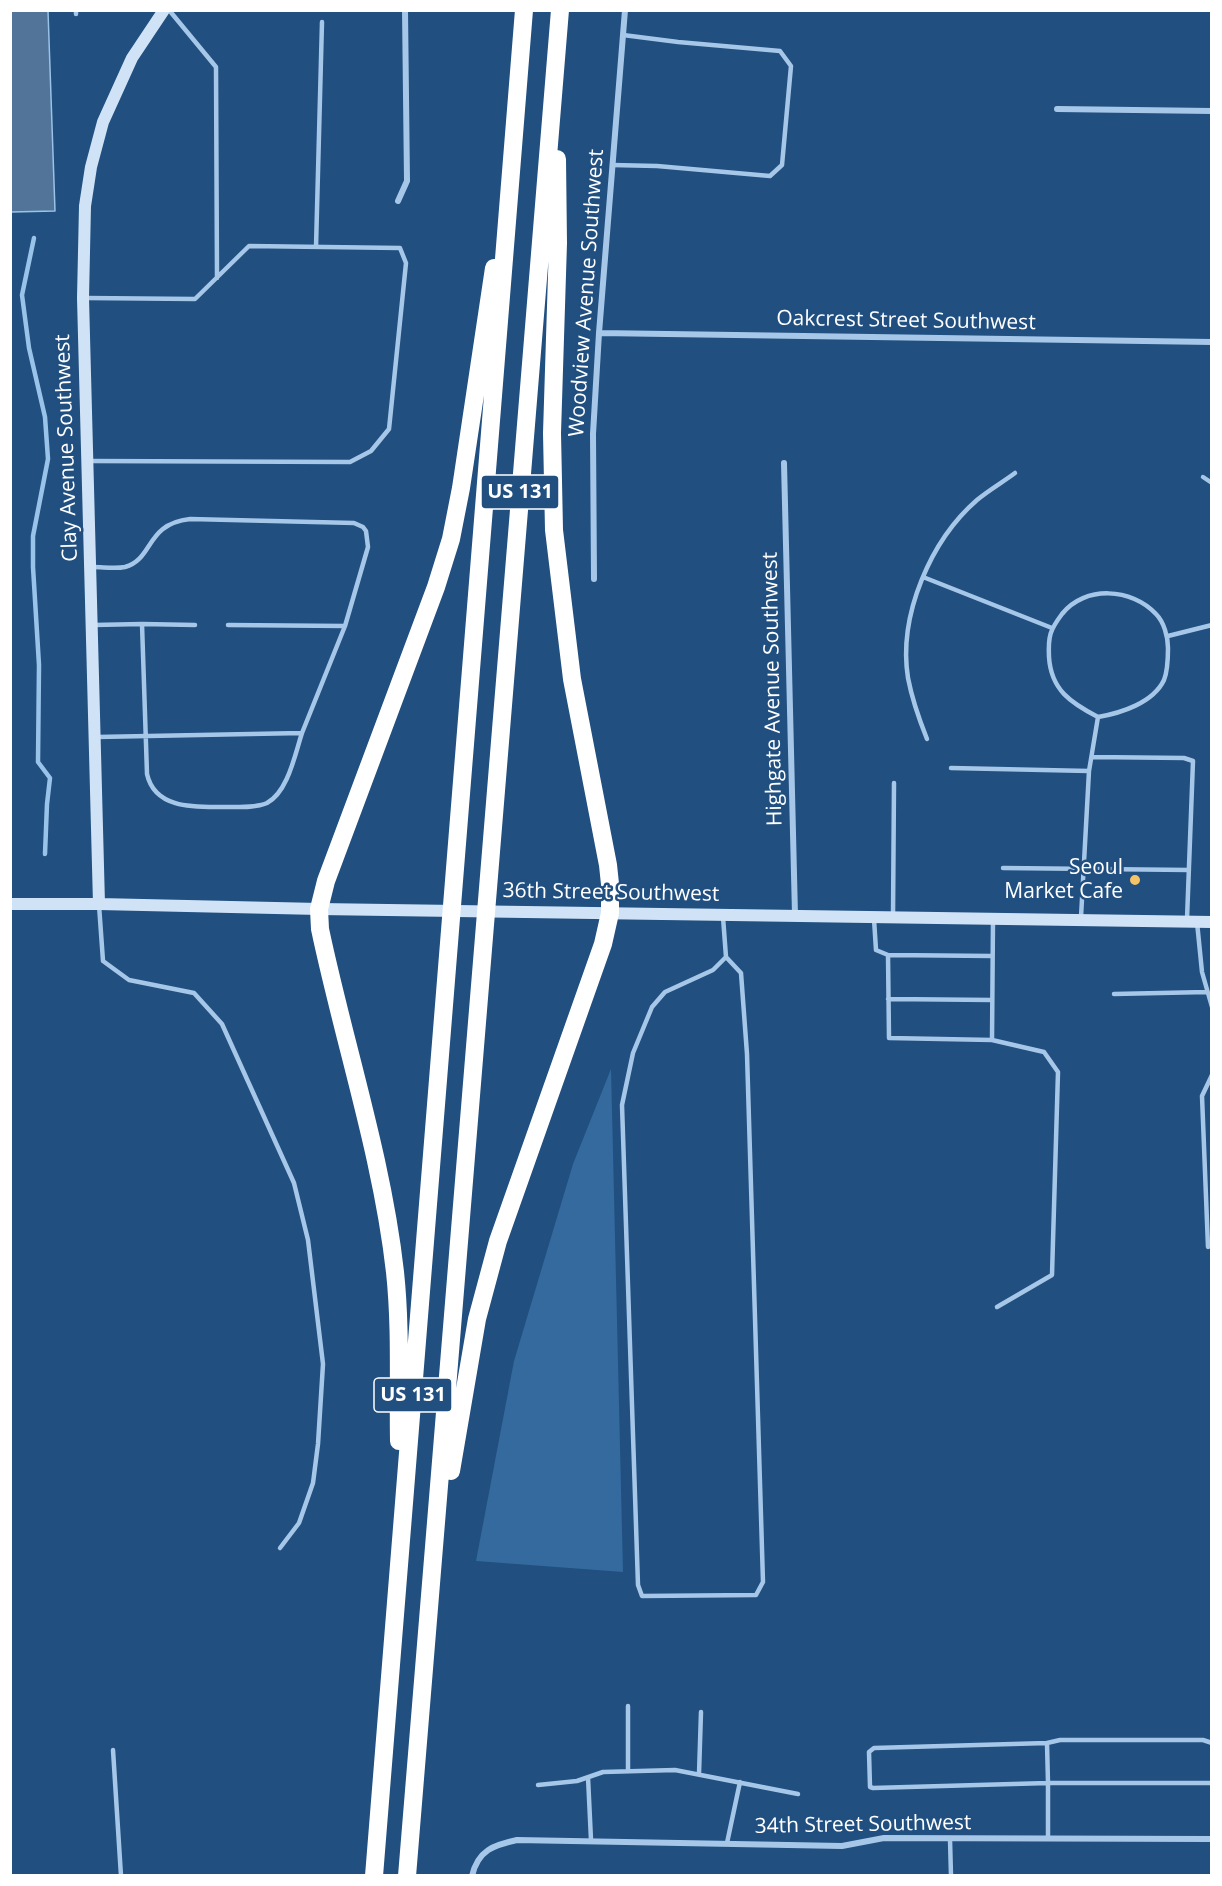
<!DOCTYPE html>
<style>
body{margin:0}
#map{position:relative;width:1222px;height:1886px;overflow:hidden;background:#204f80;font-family:"Open Sans",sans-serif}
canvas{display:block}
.frame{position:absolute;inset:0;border:12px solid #fff;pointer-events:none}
</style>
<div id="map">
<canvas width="1222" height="1886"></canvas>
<div class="frame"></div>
</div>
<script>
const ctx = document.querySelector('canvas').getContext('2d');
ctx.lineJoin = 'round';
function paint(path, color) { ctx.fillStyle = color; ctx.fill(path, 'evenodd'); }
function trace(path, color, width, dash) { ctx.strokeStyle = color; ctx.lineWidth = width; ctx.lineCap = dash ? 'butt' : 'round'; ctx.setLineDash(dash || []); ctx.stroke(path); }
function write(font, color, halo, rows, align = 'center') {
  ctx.font = font + ' "Open Sans",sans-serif'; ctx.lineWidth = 5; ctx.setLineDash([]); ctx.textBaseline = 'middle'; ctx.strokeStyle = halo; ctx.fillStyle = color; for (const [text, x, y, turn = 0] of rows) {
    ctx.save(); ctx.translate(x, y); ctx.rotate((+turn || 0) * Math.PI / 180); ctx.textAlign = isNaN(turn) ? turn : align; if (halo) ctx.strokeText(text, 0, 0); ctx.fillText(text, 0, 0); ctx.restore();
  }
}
paint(new Path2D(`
 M 611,1069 L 623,1572 L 476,1561 L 514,1361 L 573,1164 Z`), '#346a9e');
const water = new Path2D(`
 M 10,11 L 48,11 L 55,211 L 11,212 Z`);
paint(water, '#527498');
trace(water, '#9ac3e9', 1.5);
trace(new Path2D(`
 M 34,238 L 22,295 L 29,348 L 45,417 L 48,459 L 33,536 L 33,567 L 39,665 L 38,762 L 50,778 L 47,804 L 45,854`), '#9ac3e9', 4.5);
trace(new Path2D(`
 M 76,10 L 76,14
 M 169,10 L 216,67 L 217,278
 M 612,165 L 657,166 L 770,176 L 782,165 L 791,66 L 780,51 L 678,42 L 623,35
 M 316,247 L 322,22
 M 86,298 L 195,299 L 249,246 L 400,248 L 406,263 L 389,429 L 371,451 L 350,462 L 89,461
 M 1203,477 L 1212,483
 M 93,567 C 103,567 116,569 125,567 C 154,559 145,524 190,519 L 354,523 L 363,527 L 366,531 L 368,547 L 345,626 L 302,733 L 97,737
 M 923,577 L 1052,628
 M 142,624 L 195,625
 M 94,625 L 142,624 L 147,774 C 155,810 197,807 225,807 C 238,807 256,808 267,803 C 288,792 295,754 302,733
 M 228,625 L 345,626
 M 1168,636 L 1212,625
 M 927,739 C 919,719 912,699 908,678 C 898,615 931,540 977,500 C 989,490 1003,482 1015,473
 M 1092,757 L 1184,758 L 1193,761 L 1187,919
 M 951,768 L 1089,771
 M 1003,868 L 1189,870
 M 99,905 L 103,961 L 129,980 L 194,993 L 222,1024 L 294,1183 L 308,1240 L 323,1364 L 318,1444 L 313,1483 L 299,1523 L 280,1548
 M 723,917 L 726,957 L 713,970 L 665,992 L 652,1007 L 633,1053 L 622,1105 L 638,1585 L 642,1596 L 756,1595 L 763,1582 L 747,1054 L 741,973 L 726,957
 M 893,917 L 894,783
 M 1081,917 L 1089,771 L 1098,717 C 1121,713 1153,703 1164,680 C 1168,670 1168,658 1168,648 C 1168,637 1164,622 1156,614 C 1132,588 1085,585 1062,614 C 1050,630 1048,636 1049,657 C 1051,690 1071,703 1098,717
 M 874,919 L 876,950 L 888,955 L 992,956
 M 1197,922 L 1202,972 L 1212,1007
 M 888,955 L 889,1038 L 992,1040 L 1044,1052 L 1058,1072 L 1052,1275 L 997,1307
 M 1114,994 L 1207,992
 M 888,999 L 992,1000
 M 992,1040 L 993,920
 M 1208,1247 L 1202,1096 L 1212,1075
 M 628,1706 L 628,1771
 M 1047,1743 L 1048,1783 L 873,1788 L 870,1787 L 869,1752 L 874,1748 Z
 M 1047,1743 L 1060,1740 L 1203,1740 L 1212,1743
 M 113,1750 L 121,1876
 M 699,1774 L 701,1712
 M 588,1777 L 591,1840
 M 538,1785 L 577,1781 L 603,1772 L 675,1770 L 798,1794
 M 1048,1838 L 1048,1783 L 1212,1783
 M 950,1839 L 951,1876
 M 727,1843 L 740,1782`), '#a6c7e8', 4.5);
trace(new Path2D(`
 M 1057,109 L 1212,111
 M 398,201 L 407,181 L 405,10
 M 599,333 L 1212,342
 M 784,463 L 795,915
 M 594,579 L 593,434 L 599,333 L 625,10
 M 472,1876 C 478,1850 494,1845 517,1840 L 842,1846 L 884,1838 L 1212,1839`), '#a6c7e8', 6);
trace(new Path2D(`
 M 10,904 L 99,904 L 319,909 L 1212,922
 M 99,904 L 83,298 L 85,206 L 91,167 L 103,122 L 132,58 L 164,10`), '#d0e3f6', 12);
trace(new Path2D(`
 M 399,1441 C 398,1385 401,1328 395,1272 C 382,1156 344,1043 320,929 L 319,909 L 326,881 L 436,587 L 451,539 L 461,488 L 494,268
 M 451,1471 L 477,1319 L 498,1241 L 603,944 L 610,913 L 610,884 L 608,865 L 572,679 L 554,530 L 552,433 L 558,243 L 557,159
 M 374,1876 L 524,10
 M 407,1876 L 560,10`), '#fff', 18);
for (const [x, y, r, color] of [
 [1135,880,6,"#f5c467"]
]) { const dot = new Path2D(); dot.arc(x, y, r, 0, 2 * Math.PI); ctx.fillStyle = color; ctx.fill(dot); trace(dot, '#204f80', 2); }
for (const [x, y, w] of [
 [520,492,78],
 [413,1395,78]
]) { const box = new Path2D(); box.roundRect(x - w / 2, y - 17, w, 34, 4.5); ctx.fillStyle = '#204f80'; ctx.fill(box); trace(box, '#fff', 1.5); }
write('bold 20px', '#fff', null, [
 ["US 131",520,492],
 ["US 131",413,1395]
]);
write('21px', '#fff', '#204f80', [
 ["Woodview Avenue Southwest",587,293,-86],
 ["Oakcrest Street Southwest",906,321,1],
 ["Clay Avenue Southwest",67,448,-92],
 ["Highgate Avenue Southwest",773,689,-91],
 ["36th Street Southwest",611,893,1],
 ["34th Street Southwest",863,1825,-1]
]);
write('21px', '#fff', '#204f80', [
 ["Seoul",1123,868],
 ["Market Cafe",1123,892]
], 'right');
</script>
